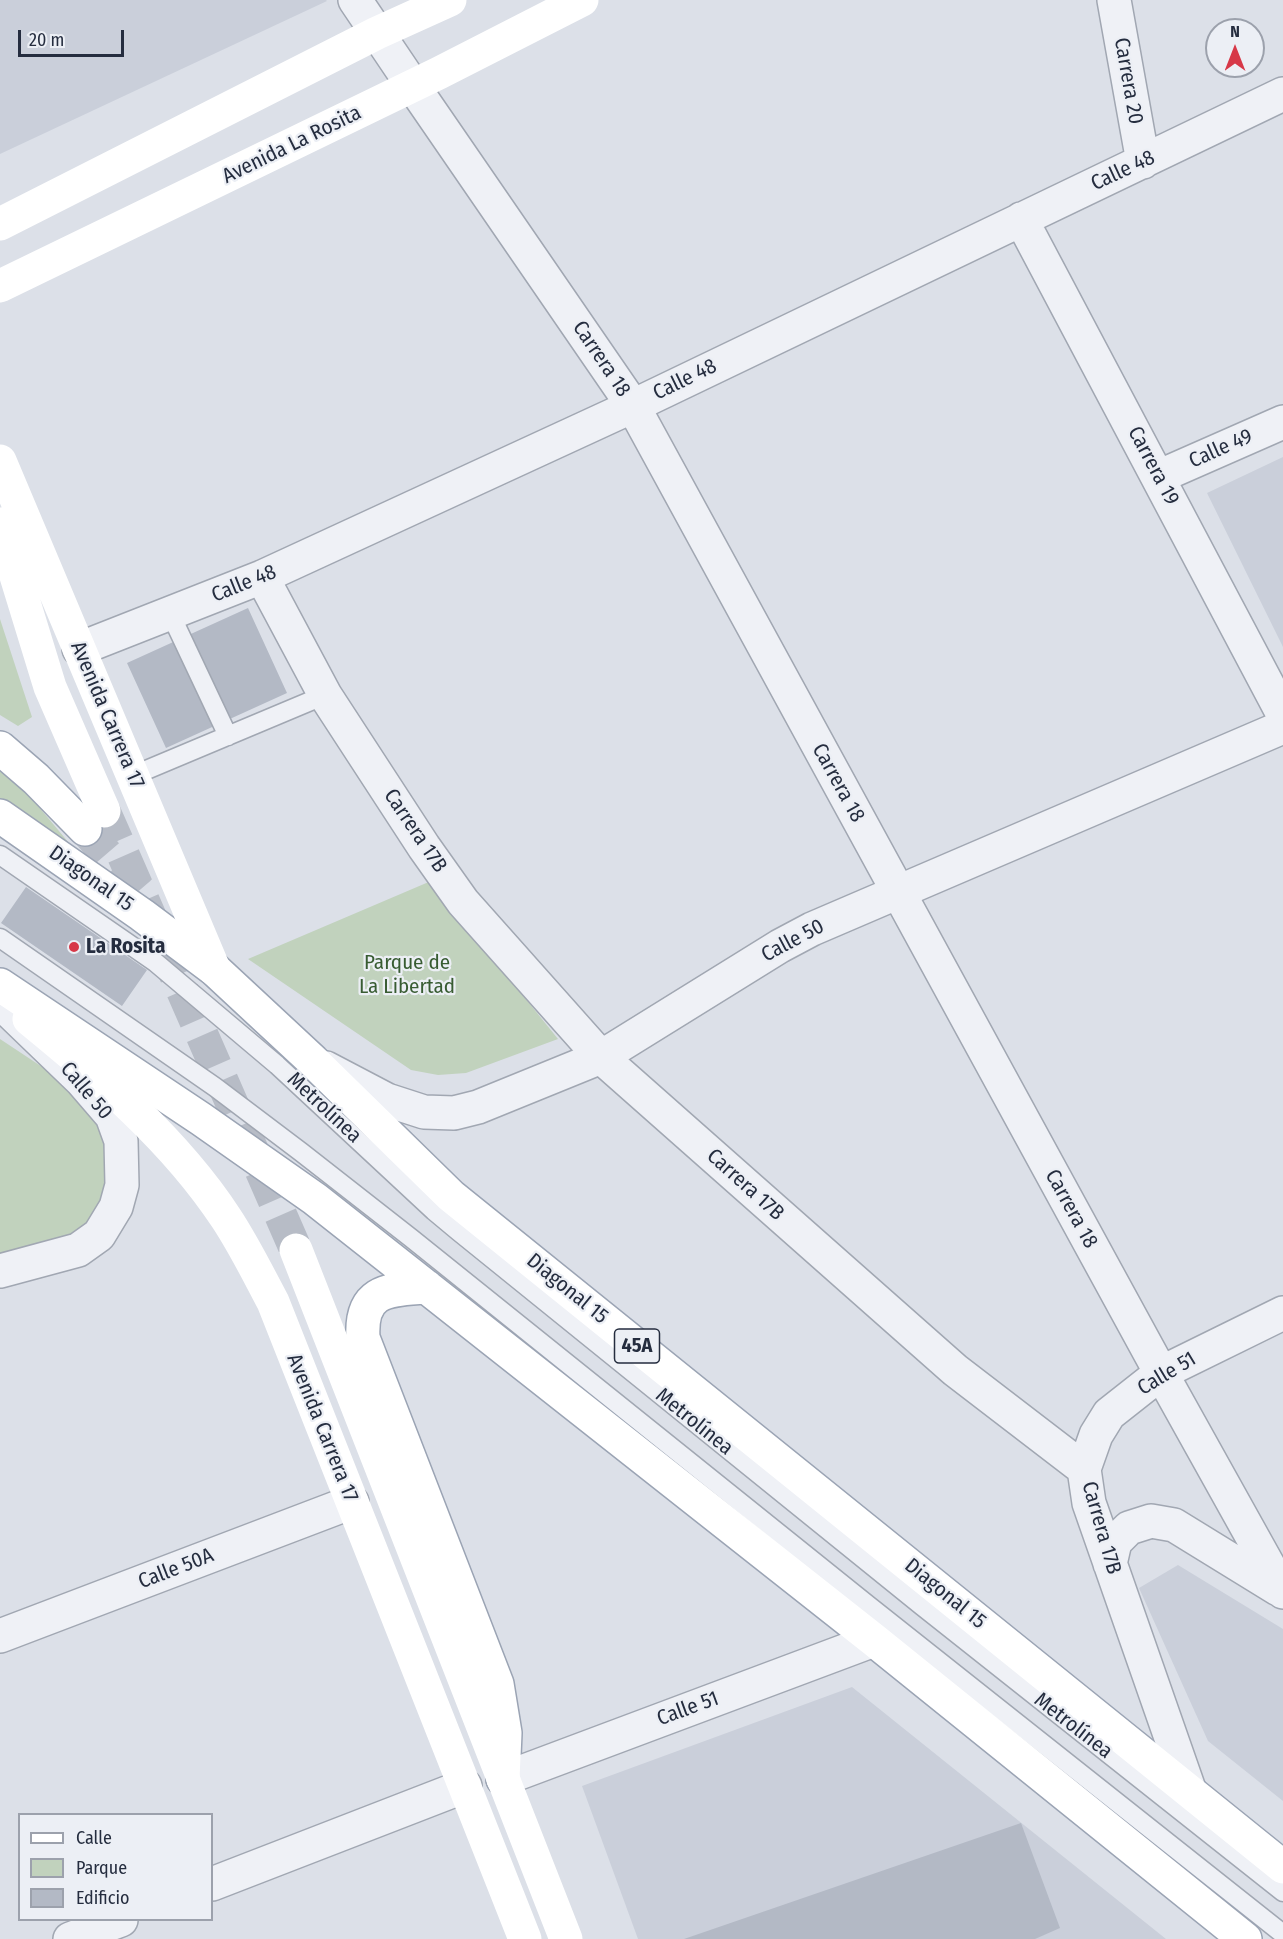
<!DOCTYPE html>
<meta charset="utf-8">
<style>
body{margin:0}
#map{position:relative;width:1283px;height:1939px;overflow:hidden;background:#dce0e8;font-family:"Fira Sans Condensed",sans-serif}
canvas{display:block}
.legend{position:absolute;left:18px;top:1813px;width:195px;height:108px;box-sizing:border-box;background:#eceff5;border:2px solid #9ca1ac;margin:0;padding:8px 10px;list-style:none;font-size:18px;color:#252d3f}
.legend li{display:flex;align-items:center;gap:12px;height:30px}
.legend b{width:30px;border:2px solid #9ca1ac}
.north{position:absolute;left:1205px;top:18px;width:60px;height:60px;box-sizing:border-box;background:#eceff5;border:2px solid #9ca1ac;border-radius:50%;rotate:0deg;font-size:16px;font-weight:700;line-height:24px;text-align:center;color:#252d3f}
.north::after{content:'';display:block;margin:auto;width:21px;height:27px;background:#d73848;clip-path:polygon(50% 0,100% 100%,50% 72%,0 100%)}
.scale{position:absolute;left:18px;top:30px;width:106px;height:27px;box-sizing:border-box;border:3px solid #252d3f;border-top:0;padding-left:8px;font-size:18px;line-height:21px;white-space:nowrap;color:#252d3f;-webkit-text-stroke:4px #eceff5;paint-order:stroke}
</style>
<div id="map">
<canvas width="1283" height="1939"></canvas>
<ul class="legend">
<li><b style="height:8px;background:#fff"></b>Calle</li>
<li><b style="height:16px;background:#c1d2bd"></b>Parque</li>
<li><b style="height:16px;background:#b3b9c5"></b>Edificio</li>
</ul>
<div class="north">N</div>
<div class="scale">20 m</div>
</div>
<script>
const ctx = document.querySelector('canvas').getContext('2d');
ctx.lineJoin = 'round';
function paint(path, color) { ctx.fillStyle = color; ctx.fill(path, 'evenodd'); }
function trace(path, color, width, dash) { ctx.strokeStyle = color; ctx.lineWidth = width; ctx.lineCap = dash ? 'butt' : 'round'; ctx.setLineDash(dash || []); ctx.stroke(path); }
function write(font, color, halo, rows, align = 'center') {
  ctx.font = font + ' "Fira Sans Condensed",sans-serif'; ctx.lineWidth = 4.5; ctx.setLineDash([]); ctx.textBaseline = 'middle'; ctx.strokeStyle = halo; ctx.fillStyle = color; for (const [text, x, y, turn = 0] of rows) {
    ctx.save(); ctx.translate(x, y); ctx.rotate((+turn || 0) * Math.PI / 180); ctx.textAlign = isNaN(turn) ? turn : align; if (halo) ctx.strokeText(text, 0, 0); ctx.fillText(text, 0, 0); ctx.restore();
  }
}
paint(new Path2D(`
 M 0,0 L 326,0 L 327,1 L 0,154 Z
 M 1283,457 L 1283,647 L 1207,493 Z
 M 1178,1565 L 1283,1629 L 1283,1801 L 1208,1741 L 1139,1588 Z
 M 852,1687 L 1166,1939 L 638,1939 L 582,1786 Z`), '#cacfda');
paint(new Path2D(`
 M 0,619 L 32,717 L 18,726 L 0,715 Z
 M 0,765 L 23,788 L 69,843 L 0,799 Z
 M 431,881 L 558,1039 L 466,1073 L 438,1075 L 411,1070 L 248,959 Z
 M 0,1039 L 80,1092 L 100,1122 L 109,1163 L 104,1190 L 97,1212 L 77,1232 L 57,1243 L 0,1258 Z`), '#c1d2bd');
paint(new Path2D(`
 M 248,608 L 287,693 L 166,748 L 127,663 Z
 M 26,887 L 147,970 L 122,1006 L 1,923 Z
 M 1021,1823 L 1060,1928 L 1035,1939 L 684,1939 Z`), '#b3b9c5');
trace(new Path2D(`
 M 104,811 L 296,1250`), '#b7bcc6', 33, [33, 16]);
trace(new Path2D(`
 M 85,829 L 139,892`), '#b7bcc6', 33, [33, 16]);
const service = new Path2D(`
 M 170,613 L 228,736
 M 132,776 L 325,695
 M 0,855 L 155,962 L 277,1065 L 434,1211 L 458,1231 L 922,1606 L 1283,1892
 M 0,938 L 215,1087 L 301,1152 L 411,1238 L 868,1605 L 1283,1934`);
const minor = new Path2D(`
 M 1114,0 L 1143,162
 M 413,86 L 633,406 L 1161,1373 L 1283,1592
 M 1021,219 L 1283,714
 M 1158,477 L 1283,422
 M 262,577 L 325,695 L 424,847 L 463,902 L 601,1057 L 955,1370 L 1084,1469
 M 79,649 L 262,577 L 633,406 L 1283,94
 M 1110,1564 L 1115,1542 L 1129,1528 L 1151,1521 L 1174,1525 L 1278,1589
 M 0,1636 L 352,1502
 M 503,1779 L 874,1640
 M 1190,1792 L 1089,1503 L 1084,1469 L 1096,1435 L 1109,1414 L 1161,1373 L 1283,1313
 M 212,1884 L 465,1786
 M 70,1939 L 121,1920`);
const tertiary = new Path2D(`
 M 355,0 L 413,86
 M 0,1002 L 81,1080 L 112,1116 L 121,1141 L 122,1185 L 116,1207 L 99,1235 L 78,1250 L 0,1271
 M 326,1068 L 387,1100 L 424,1112 L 454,1113 L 478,1107 L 601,1057 L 780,946 L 812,929 L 1283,727`);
const primary = new Path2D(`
 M 0,748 L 36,779 L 85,829
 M 0,816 L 142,915 L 214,969 L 313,1061 L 451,1196 L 1283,1867
 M 0,985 L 201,1119 L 315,1199 L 874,1640 L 1245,1939
 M 427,1287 C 390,1290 360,1288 363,1338 L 497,1684 L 505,1733 L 503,1779`);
trace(service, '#a1a7b2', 21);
trace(minor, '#a1a7b2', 36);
trace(tertiary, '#a1a7b2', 36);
trace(primary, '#9ba4b4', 36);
trace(service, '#eff1f6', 18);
trace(minor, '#eff1f6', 33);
trace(tertiary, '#eff1f6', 33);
trace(new Path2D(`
 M 0,224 L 377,33 L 450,0
 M 0,286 L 439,73 L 582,0
 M 0,461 L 214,969
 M 0,524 L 50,687 L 104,811
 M 29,1019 C 101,1078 174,1139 226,1218 C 244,1245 258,1274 273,1302 L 525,1939
 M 296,1250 L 566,1939`), '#fff', 33);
trace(primary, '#fff', 33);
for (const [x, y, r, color] of [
 [74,947,6,"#d73848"]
]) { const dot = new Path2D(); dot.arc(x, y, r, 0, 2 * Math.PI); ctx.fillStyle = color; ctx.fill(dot); trace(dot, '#eceff5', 2); }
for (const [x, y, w] of [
 [637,1346,45]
]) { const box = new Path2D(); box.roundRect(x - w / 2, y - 17, w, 34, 4.5); ctx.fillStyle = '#eceff5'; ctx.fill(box); trace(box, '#252d3f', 1.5); }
write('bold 20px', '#252d3f', null, [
 ["45A",637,1346]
]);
write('21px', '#252d3f', '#eceff5', [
 ["Carrera 20",1128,81,80],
 ["Avenida La Rosita",292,145,-26],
 ["Calle 48",1123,171,-25],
 ["Carrera 18",601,359,56],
 ["Calle 48",685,380,-26],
 ["Calle 49",1221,449,-24],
 ["Carrera 19",1153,466,62],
 ["Calle 48",244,584,-22],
 ["Avenida Carrera 17",107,715,67],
 ["Carrera 18",838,783,61],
 ["Carrera 17B",415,831,56],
 ["Diagonal 15",91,879,35],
 ["Calle 50",793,941,-28],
 ["Calle 50",86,1091,50],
 ["Metrolínea",324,1108,43],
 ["Carrera 17B",745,1185,42],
 ["Carrera 18",1071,1209,61],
 ["Diagonal 15",567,1289,39],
 ["Calle 51",1167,1374,-31],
 ["Metrolínea",694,1422,39],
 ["Avenida Carrera 17",322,1428,68],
 ["Carrera 17B",1101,1528,74],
 ["Calle 50A",176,1569,-21],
 ["Diagonal 15",945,1594,39],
 ["Calle 51",688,1709,-20],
 ["Metrolínea",1073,1726,38]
]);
write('bold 21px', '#252d3f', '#eceff5', [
 ["La Rosita",86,947]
], 'left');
write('21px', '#385c32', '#eceff5', [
 ["Parque de",407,963],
 ["La Libertad",407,987]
]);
</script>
